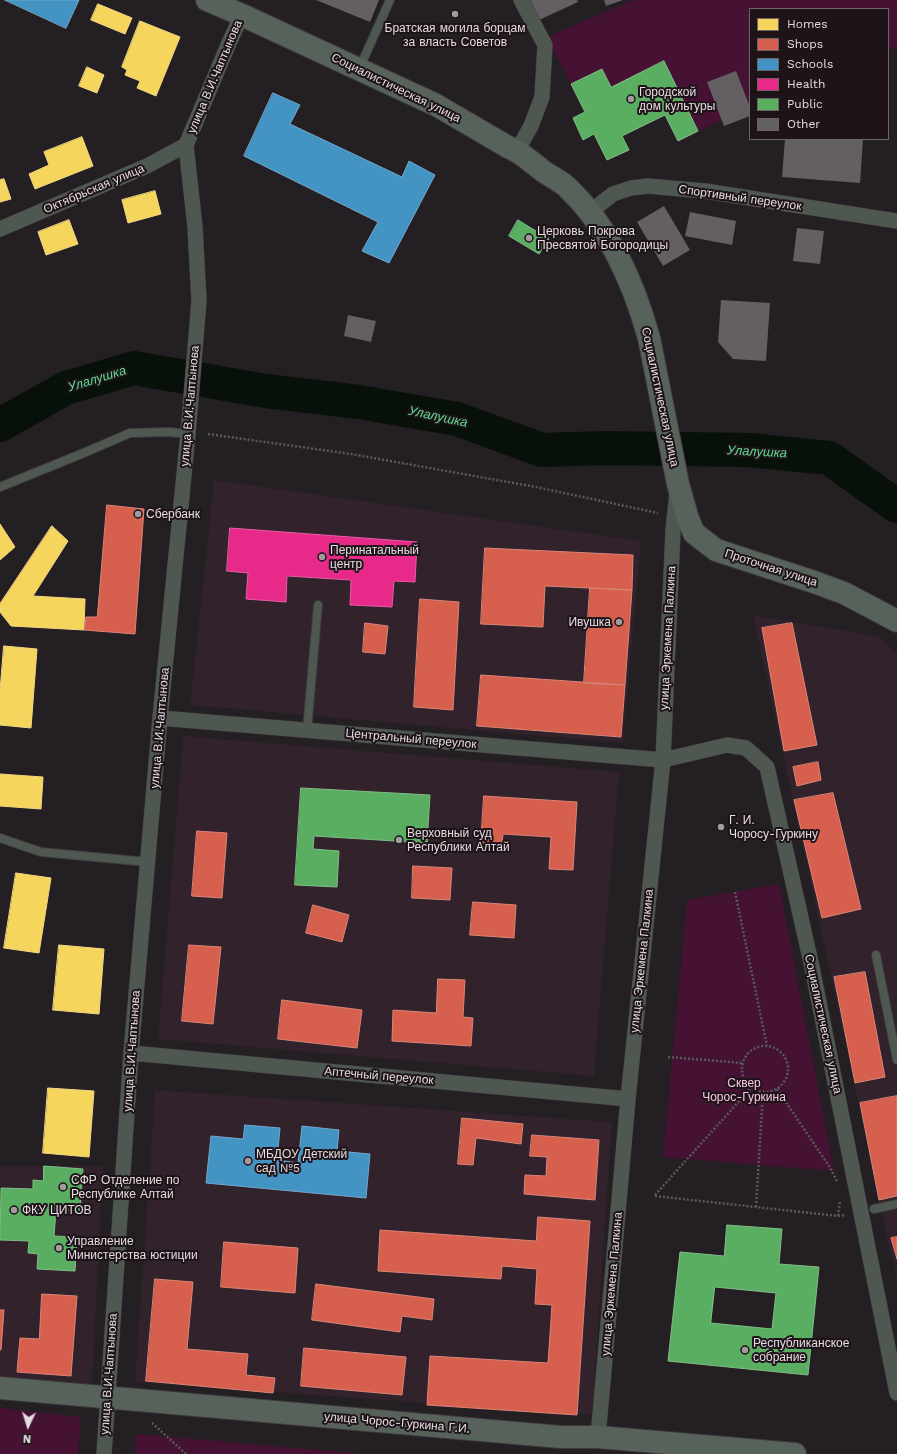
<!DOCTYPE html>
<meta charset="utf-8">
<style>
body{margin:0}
#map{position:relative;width:897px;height:1454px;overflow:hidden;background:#241f22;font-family:"Work Sans",sans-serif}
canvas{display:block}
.legend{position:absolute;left:749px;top:8px;width:140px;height:132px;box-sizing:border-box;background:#1d1319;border:1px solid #6d6369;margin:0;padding:5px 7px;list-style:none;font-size:12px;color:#e4dce0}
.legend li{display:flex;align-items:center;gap:8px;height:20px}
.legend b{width:20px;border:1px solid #6d6369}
.north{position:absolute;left:8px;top:1406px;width:40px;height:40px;-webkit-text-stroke:3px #1d1319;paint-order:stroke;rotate:184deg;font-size:11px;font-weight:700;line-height:16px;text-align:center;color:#e4dce0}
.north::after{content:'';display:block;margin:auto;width:14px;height:18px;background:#e4dce0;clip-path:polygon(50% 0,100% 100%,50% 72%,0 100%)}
</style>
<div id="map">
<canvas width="897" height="1454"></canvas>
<ul class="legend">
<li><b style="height:11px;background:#f6d55c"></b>Homes</li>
<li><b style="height:11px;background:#d6604d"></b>Shops</li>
<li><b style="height:11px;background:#4393c3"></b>Schools</li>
<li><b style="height:11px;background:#e7298a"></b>Health</li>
<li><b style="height:11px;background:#5aae61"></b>Public</li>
<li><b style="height:11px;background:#645f62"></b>Other</li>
</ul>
<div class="north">N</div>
</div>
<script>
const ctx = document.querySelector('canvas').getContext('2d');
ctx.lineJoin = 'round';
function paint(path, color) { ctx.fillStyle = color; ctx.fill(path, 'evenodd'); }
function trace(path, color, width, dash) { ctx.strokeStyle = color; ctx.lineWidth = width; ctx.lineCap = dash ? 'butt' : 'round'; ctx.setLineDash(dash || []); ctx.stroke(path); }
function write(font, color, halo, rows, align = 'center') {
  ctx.font = font + ' "Work Sans",sans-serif'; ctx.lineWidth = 4; ctx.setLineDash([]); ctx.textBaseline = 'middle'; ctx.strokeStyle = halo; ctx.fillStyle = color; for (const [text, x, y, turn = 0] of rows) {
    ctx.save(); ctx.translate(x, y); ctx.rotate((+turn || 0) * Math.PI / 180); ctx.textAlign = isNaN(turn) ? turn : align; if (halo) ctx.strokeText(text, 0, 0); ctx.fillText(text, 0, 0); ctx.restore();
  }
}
paint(new Path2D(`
 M 214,480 L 641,541 L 623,743 L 190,705 Z
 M 753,615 L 880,637 L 897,654 L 897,1283 Z
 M 183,736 L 619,772 L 594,1076 L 158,1039 Z
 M 155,1090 L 612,1122 L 592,1415 L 135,1382 Z
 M 0,1166 L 103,1166 L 92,1384 L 0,1376 Z`), '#31222b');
paint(new Path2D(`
 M 633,0 L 897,0 L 897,49 L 888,47 L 888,9 L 750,9 L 750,107 L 678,141 L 665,115 L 622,136 L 629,150 L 607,160 L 594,134 L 583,140 L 573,118 L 585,112 L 547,37 Z
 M 779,884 L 834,1171 L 663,1157 L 687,900 Z
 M 0,1408 L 81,1417 L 78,1454 L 0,1454 Z
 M 136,1434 L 364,1454 L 135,1454 Z`), '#461234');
const homes = new Path2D(`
 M 98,4 L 132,18 L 125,34 L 91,20 Z
 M 140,21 L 180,37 L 156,96 L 137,88 L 140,81 L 125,75 L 127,70 L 122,67 Z
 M 87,67 L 104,75 L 97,93 L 79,86 Z
 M 82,137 L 93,166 L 35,189 L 29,174 L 49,165 L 44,152 Z
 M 4,179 L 11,199 L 0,202 L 0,180 Z
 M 155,191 L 161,214 L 128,223 L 122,200 Z
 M 69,220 L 78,244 L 46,255 L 38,232 Z
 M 0,524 L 15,547 L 0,560 Z
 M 52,526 L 68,541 L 33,596 L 85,599 L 84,630 L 11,626 L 0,612 L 0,604 Z
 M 4,646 L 37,649 L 31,728 L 0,725 L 0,691 Z
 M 0,774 L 43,777 L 41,809 L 0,806 Z
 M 16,873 L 51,878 L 39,953 L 4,948 Z
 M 59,945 L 104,949 L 99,1014 L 53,1010 Z
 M 48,1088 L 94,1091 L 89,1157 L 43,1153 Z`);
paint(homes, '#f6d55c');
trace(homes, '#f1d784', 1);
const shops = new Path2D(`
 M 107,505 L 144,509 L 135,634 L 84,630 L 86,617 L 97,617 Z
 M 485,548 L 633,555 L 632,590 L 545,586 L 543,627 L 481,624 Z
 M 590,588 L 632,590 L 625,685 L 584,683 Z
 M 420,599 L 459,602 L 453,710 L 414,707 Z
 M 365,623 L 388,626 L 385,654 L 363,652 Z
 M 792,623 L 817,745 L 784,751 L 762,628 Z
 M 481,675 L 625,685 L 621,737 L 477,726 Z
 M 818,762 L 821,780 L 797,786 L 793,767 Z
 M 833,793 L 861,909 L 822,918 L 794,800 Z
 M 484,796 L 577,802 L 573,870 L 549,869 L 551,837 L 503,834 L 502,844 L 481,843 Z
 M 197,831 L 227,833 L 222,898 L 192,896 Z
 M 413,866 L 452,868 L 450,900 L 412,898 Z
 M 473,902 L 516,905 L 514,938 L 470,935 Z
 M 313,905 L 349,915 L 342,942 L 306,933 Z
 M 189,945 L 221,947 L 213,1024 L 182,1021 Z
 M 865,972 L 885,1077 L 855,1083 L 834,977 Z
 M 438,979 L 465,980 L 463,1017 L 473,1018 L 471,1046 L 392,1041 L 393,1010 L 436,1013 Z
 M 282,1000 L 362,1010 L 357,1048 L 278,1039 Z
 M 897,1096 L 897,1196 L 879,1200 L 860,1103 Z
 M 462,1118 L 523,1124 L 521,1144 L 476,1138 L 473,1165 L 458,1164 Z
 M 532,1135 L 599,1140 L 595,1200 L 524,1194 L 525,1175 L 546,1176 L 547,1157 L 530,1156 Z
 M 538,1217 L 590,1221 L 577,1415 L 427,1405 L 430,1356 L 548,1363 L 552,1305 L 535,1304 L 537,1269 L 502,1266 L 501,1279 L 378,1271 L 380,1230 L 536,1241 Z
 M 897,1237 L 897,1259 L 891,1238 Z
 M 224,1242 L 298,1248 L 295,1293 L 221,1287 Z
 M 155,1279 L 193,1282 L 187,1349 L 248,1354 L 246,1375 L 275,1378 L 273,1393 L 146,1381 Z
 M 316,1284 L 434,1299 L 432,1320 L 402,1316 L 400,1332 L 312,1320 Z
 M 42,1294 L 77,1296 L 71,1376 L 17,1372 L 20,1338 L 39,1339 Z
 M 0,1310 L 4,1310 L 1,1350 L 0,1350 Z
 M 304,1348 L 406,1357 L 402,1395 L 301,1386 Z`);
paint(shops, '#d6604d');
trace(shops, '#da8579', 1);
const schools = new Path2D(`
 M 5,0 L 79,0 L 66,28 Z
 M 273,93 L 300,105 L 290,124 L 402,177 L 409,161 L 435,175 L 389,263 L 362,251 L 378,222 L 244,156 Z
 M 245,1125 L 280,1128 L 277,1160 L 298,1163 L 302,1126 L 339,1130 L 337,1151 L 370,1154 L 366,1198 L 206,1183 L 211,1136 L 243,1139 Z`);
paint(schools, '#4393c3');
trace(schools, '#73a9cc', 1);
const health = new Path2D(`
 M 230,528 L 417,542 L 415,582 L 394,581 L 392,607 L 350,605 L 351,580 L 287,576 L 286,602 L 246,599 L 248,573 L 227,571 Z`);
paint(health, '#e7298a');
trace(health, '#e65fa4', 1);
const public = new Path2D(`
 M 664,61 L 698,131 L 678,141 L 665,115 L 622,136 L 629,150 L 607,160 L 594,134 L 583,140 L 573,118 L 585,112 L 571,84 L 602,69 L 611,87 Z
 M 518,220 L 549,239 L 539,254 L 509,236 Z
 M 301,788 L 430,795 L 427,843 L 314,836 L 313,849 L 339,851 L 337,887 L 295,885 Z
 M 44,1166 L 83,1169 L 80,1212 L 56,1210 L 54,1236 L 77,1237 L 75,1271 L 37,1269 L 38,1254 L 28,1253 L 29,1241 L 0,1240 L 1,1188 L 33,1189 L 33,1180 L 43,1181 Z
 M 727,1225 L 782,1229 L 779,1264 L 819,1267 L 808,1375 L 668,1361 L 680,1252 L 724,1256 ZM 715,1287 L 776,1293 L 772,1329 L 711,1323 Z`);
paint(public, '#5aae61');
trace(public, '#83bc87', 1);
trace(new Path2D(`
 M 0,425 L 66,388 L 134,368 L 266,391 L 359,402 L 457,419 L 542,450 L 606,448 L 749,450 L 829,458 L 897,506`), '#071009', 34);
paint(new Path2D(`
 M 316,0 L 379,0 L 370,22 Z
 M 530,0 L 577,0 L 578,2 L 539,20 Z
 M 604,0 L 623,0 L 606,6 Z
 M 736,71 L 750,107 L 750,116 L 724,126 L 707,82 Z
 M 785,139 L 863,139 L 860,183 L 782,177 Z
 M 664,206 L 690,250 L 663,266 L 637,222 Z
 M 690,212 L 736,221 L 732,245 L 685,236 Z
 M 797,228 L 824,231 L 820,264 L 793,261 Z
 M 721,300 L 770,303 L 766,361 L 733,359 L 718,342 Z
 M 348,315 L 376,321 L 371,342 L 344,336 Z`), '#645f62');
const lane = new Path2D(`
 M 359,69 L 390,0
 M 0,487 L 86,452 L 130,433 L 169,432 L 188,434
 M 307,730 L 318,605
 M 0,838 L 41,852 L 148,862
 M 876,955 L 897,1060
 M 874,1209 L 897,1204`);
const street = new Path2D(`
 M 517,151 L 531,126 L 542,97 L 545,45 L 521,0
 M 590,212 L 613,194 L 631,188 L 648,186 L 705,191 L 897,221
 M 0,229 L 147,166 L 186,145
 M 160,718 L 663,760 L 727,745 L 746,748 L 767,767 L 812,967 L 897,1393
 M 131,1053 L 628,1099
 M 598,1437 L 628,1099 L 663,760 L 673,530 L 677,492
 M 104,1454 L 131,1053 L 160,718 L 188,434 L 199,301 L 195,227 L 186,145 L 229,43 L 242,15`);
const primary = new Path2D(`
 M 207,0 L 242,15 L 436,105 L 508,147 C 521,152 531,162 543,171 C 551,177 561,181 568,188 C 609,227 634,284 649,338 L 678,484 L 688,519 L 694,533 L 716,550 L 814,582 L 844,593 L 897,621
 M 0,1388 L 561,1437 L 598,1437 L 795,1454`);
trace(lane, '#3e3a3d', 10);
trace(street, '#3e3a3d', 16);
trace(primary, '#3e3a3d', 24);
trace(new Path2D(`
 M 208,434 L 351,454 L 536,487 L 658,513
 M 735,892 L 767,1046
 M742 1069a23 23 0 1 1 46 0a23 23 0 1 1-46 0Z
 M 668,1057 L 743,1063
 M 777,1089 L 829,1166 L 837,1181
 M 655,1195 L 751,1088
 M 655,1196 L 838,1216 L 845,1215
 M 756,1207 L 763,1092
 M 838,1216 L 840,1201
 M 152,1423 L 186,1454`), '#565b58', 2.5, [2, 2]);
trace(lane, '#4e5851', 8);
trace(street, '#4e5851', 15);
trace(primary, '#57625a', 22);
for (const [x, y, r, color] of [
 [455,14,4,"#a19a9e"],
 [631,99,4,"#a19a9e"],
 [529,238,4,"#a19a9e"],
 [138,514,4,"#a19a9e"],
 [322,557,4,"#a19a9e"],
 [619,622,4,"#a19a9e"],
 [721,827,4,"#a19a9e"],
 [399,840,4,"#a19a9e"],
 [248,1161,4,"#a19a9e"],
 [63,1187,4,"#a19a9e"],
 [14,1210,4,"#a19a9e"],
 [59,1248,4,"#a19a9e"],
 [745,1350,4,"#a19a9e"]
]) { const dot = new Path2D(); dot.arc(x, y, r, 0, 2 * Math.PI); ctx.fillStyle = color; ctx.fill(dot); trace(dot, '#1d1319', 1.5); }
write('12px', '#e4dce0', '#1d1319', [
 ["Братская могила борцам",455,28,"center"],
 ["за власть Советов",455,42,"center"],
 ["Городской",639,92],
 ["дом культуры",639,106],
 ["Церковь Покрова",537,231],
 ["Пресвятой Богородицы",537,245],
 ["Сбербанк",146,514],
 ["Перинатальный",330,550],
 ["центр",330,564],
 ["Ивушка",611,622,"right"],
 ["Г. И.",729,820],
 ["Чоросу-Гуркину",729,834],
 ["Верховный суд",407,833],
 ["Республики Алтай",407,847],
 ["МБДОУ Детский",256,1154],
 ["сад №5",256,1168],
 ["СФР Отделение по",71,1180],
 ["Республике Алтай",71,1194],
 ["ФКУ ЦИТОВ",22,1210],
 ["Управление",67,1241],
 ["Министерства юстиции",67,1255],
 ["Республиканское",753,1343],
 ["собрание",753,1357]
], 'left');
write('12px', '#e4dce0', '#1d1319', [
 ["улица В.И.Чаптынова",215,77,-67],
 ["Социалистическая улица",396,88,26],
 ["Октябрьская улица",94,189,-23],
 ["Спортивный переулок",740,198,8],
 ["Социалистическая улица",660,397,78],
 ["улица В.И.Чаптынова",190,406,-85],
 ["Проточная улица",771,568,18],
 ["улица Эркемена Палкина",668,638,-87],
 ["улица В.И.Чаптынова",160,728,-85],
 ["Центральный переулок",411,739,5],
 ["улица Эркемена Палкина",642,961,-84],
 ["Социалистическая улица",823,1024,78],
 ["улица В.И.Чаптынова",132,1051,-86],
 ["Аптечный переулок",379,1076,5],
 ["улица Эркемена Палкина",612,1284,-85],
 ["улица В.И.Чаптынова",109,1374,-86],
 ["улица Чорос-Гуркина Г.И.",397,1423,5]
]);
write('12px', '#f8c8e2', '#1d1319', [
 ["Сквер",744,1083],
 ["Чорос-Гуркина",744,1097]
]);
write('italic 13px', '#5ddc8f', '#1d1319', [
 ["Улалушка",97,379,-17],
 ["Улалушка",438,417,12],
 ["Улалушка",757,452,3]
]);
</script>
